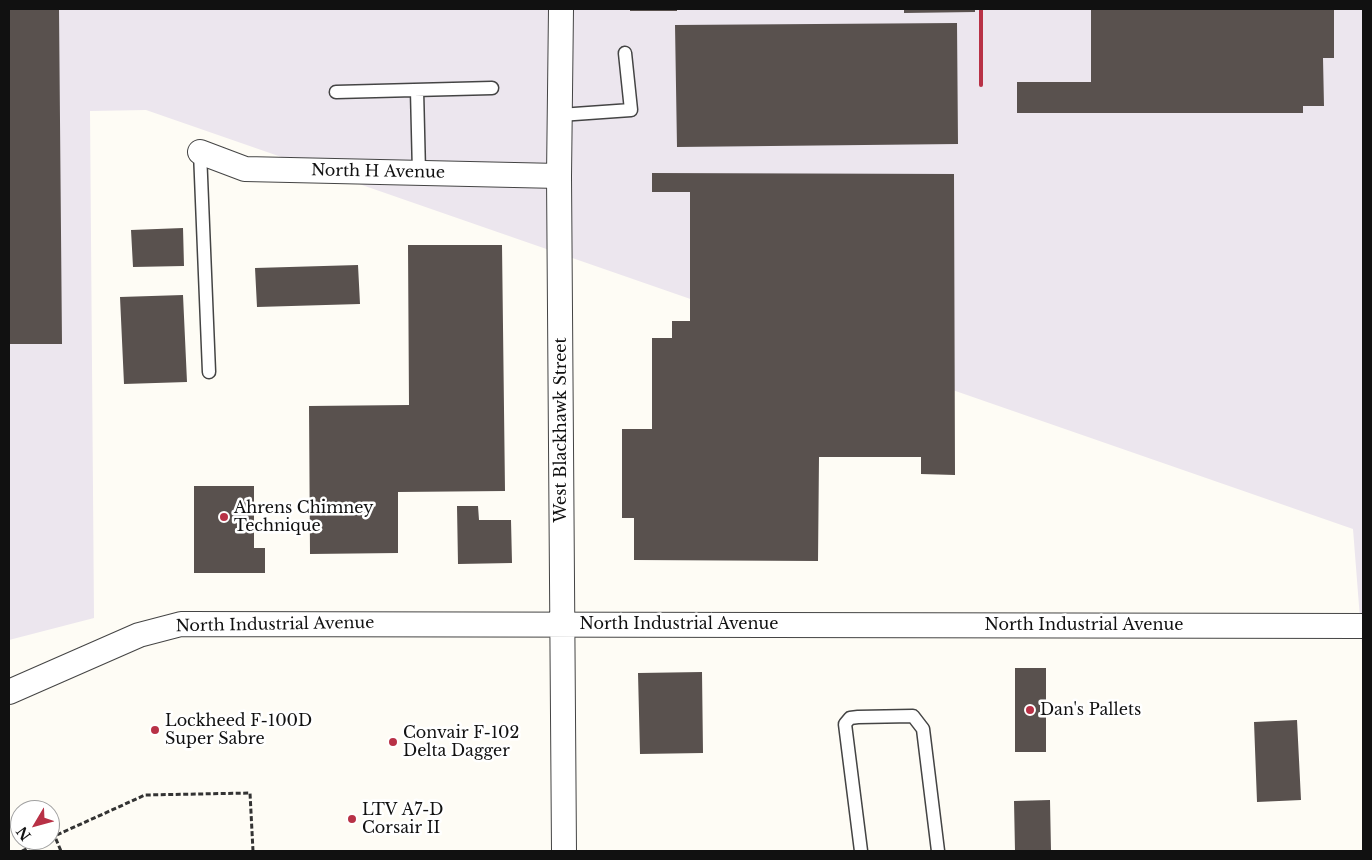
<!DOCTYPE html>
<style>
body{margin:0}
#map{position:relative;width:1372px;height:860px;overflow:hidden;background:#fefcf5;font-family:"Libre Baskerville",serif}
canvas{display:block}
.frame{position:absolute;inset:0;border:10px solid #111;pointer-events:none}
.north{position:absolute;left:10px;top:800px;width:50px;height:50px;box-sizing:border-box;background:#fff;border:1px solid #a0a0a0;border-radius:50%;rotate:233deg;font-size:14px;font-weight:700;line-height:20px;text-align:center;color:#111}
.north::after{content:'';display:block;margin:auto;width:18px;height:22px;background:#b83146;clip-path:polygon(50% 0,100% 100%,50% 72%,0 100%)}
</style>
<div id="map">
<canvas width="1372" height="860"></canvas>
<div class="frame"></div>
<div class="north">N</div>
</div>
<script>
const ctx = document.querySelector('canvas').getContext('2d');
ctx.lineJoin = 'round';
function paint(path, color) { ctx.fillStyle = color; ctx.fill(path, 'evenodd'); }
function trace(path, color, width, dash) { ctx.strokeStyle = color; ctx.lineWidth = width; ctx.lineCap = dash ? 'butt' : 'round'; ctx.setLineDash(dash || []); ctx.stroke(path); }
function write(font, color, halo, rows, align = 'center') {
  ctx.font = font + ' "Libre Baskerville",serif'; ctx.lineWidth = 5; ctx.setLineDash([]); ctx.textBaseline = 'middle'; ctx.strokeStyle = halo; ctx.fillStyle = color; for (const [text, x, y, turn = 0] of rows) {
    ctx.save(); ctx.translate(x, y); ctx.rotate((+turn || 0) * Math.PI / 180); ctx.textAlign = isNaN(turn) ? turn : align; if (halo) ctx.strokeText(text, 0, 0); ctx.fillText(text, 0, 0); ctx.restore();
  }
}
paint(new Path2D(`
 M 9,9 L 1363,9 L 1363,657 L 1353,529 L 146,110 L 90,111 L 94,618 L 9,640 Z`), '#ece6ee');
paint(new Path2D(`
 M 9,9 L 59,9 L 62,344 L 9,344 Z
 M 630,9 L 677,9 L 677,11 L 630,11 Z
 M 904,9 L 975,9 L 975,12 L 904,13 Z
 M 1091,9 L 1334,9 L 1334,58 L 1323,58 L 1324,106 L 1303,106 L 1303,113 L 1017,113 L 1017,82 L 1091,82 Z
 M 957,23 L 958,144 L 677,147 L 675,25 Z
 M 652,173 L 954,174 L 955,475 L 921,474 L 921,457 L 819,457 L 818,561 L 634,560 L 634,518 L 622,518 L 622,429 L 652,429 L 652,338 L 672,338 L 672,321 L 690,321 L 690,192 L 652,192 Z
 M 183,228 L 184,266 L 133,267 L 131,230 Z
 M 408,245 L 502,245 L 505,491 L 398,492 L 398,553 L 310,554 L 309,406 L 409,405 Z
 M 358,265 L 360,304 L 257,307 L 255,268 Z
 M 183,295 L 187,382 L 124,384 L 120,297 Z
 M 194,486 L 254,486 L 254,548 L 265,548 L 265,573 L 194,573 Z
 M 457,506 L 478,506 L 479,520 L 511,520 L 512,563 L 458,564 Z
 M 1015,668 L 1046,668 L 1046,752 L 1015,752 Z
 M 702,672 L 703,753 L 640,754 L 638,673 Z
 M 1297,720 L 1301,800 L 1257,802 L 1254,722 Z
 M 1050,800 L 1051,851 L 1015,851 L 1014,801 Z`), '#59514e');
const service = new Path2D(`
 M 417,90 L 419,173
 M 336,92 L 492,88
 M 560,115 L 631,110 L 625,53
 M 200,152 L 209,372
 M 861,851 L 845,724 L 850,718 L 858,717 L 913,716 L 923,729 L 938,851`);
const minor = new Path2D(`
 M 561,9 L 559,176 L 564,851
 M 200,152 L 245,169 L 559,176
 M 9,692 L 139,635 L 181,624 L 1363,626`);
trace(service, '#444', 15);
trace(minor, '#444', 26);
trace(new Path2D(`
 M 41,805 L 43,810
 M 50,825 L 61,851
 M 50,838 L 145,795 L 250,793 L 253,851
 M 22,851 L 47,840`), '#333', 3, [5, 2.5]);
trace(service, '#fff', 12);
trace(minor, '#fff', 24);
trace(new Path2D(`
 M 981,85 L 981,9`), '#b83146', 4);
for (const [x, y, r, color] of [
 [224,517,5,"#b83146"],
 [1030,710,5,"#b83146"],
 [155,730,5,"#b83146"],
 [393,742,5,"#b83146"],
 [352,819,5,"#b83146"]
]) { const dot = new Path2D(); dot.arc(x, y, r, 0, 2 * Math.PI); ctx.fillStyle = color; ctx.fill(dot); trace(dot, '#fff', 2); }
write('16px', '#111', '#fff', [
 ["North H Avenue",378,172,1],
 ["West Blackhawk Street",561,430,-90],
 ["North Industrial Avenue",679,624],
 ["North Industrial Avenue",275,625,-1],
 ["North Industrial Avenue",1084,625]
]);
write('16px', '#111', '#fff', [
 ["Ahrens Chimney",234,508],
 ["Technique",234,526],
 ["Dan's Pallets",1040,710],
 ["Lockheed F-100D",165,721],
 ["Super Sabre",165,739],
 ["Convair F-102",403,733],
 ["Delta Dagger",403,751],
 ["LTV A7-D",362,810],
 ["Corsair II",362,828]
], 'left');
</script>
